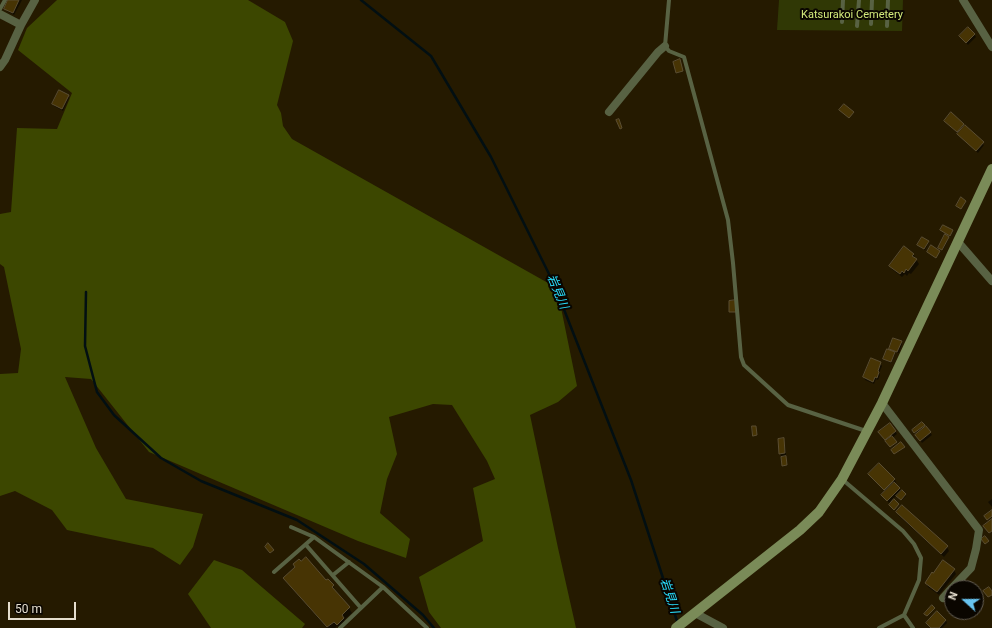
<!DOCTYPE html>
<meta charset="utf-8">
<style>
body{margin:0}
#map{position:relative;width:992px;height:628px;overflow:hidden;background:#251a00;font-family:Roboto,sans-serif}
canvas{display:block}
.north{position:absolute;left:944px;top:580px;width:40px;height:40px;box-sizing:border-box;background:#0a0600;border:1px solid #625c52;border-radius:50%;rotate:291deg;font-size:11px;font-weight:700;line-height:16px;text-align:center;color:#e5dece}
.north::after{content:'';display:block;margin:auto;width:14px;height:18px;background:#68c4f0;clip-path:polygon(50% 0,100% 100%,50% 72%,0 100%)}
.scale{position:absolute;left:8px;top:602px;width:68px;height:18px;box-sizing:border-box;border:2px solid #e5dece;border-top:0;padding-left:5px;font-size:12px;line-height:14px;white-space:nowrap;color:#e5dece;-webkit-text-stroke:3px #0a0600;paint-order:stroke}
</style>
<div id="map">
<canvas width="992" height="628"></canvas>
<div class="north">N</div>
<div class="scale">50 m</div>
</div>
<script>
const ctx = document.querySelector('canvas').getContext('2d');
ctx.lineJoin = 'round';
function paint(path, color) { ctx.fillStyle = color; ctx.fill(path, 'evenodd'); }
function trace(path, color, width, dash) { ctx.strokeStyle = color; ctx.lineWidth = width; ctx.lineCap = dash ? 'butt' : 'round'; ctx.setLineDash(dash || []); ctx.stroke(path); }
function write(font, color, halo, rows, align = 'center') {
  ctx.font = font + ' Roboto,"Noto Sans JP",sans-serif'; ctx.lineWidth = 4; ctx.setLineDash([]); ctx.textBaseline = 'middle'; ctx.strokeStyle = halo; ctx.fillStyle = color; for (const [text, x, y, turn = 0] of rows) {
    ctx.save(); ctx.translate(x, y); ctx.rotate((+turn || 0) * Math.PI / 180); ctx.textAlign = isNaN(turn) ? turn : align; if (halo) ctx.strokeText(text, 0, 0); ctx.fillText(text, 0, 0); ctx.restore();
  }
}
paint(new Path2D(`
 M 779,0 L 903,0 L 902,31 L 777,30 Z`), '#303805');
paint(new Path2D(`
 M 57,0 L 248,0 L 285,22 L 293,41 L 277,105 L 281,113 L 283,126 L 292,139 L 557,288 L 577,386 L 558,402 L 530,415 L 558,548 L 576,628 L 441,628 L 429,612 L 419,577 L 483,541 L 473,488 L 495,479 L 487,461 L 452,405 L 433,404 L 389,417 L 397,454 L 387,479 L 380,513 L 410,539 L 406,558 L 358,541 L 149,452 L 91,379 L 65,377 L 96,448 L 126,499 L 203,514 L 193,547 L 180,565 L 153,548 L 67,530 L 52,510 L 15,491 L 0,496 L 0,374 L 18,373 L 21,349 L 4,267 L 0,264 L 0,214 L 11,212 L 17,128 L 57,129 L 72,93 L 18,50 L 27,28 Z
 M 214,560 L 242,570 L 305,624 L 302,628 L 211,628 L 188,594 Z`), '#3c4700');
paint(new Path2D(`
 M 9,0 L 22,0 L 14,15 L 7,11 L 5,9 Z
 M 974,34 L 976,37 L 968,45 L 960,36 Z
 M 68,95 L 69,98 L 63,111 L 54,106 L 53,104 Z
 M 945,121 L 963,125 L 984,145 L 978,153 Z
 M 949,238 L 943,250 L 939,248 Z
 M 929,242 L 925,250 L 919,246 Z
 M 913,254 L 919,264 L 911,274 L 909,273 L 907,276 L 905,274 L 902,277 L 893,270 L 890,266 Z
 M 901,342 L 902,344 L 899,353 L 893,351 L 895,354 L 891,363 L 885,360 L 893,353 L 890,348 Z
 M 880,363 L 882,366 L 879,373 L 880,375 L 878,380 L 876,379 L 874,384 L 865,380 L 864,377 Z
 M 922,423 L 924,426 L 915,433 L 913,430 Z
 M 890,424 L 897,434 L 892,438 L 896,443 L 891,447 L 881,434 Z
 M 926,427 L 932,435 L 922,443 L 918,437 Z
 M 784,439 L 786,455 L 785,456 L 787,466 L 783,466 L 781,456 L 780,453 Z
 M 870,476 L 894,479 L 896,482 L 894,483 L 906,496 L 902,500 L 897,495 L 889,503 L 884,497 L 886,491 Z
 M 992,499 L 992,507 L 988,502 Z
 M 902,506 L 947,547 L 949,551 L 944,557 L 899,516 L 897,512 Z
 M 301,563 L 333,586 L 335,592 L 349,608 L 352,613 L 344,620 L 347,624 L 339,628 L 337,626 L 335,628 L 327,628 L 287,583 L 284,578 Z
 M 954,570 L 956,574 L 939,595 L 928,587 L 926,583 L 932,573 L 933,574 Z
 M 946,620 L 947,623 L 942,628 L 931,628 L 927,623 Z`), '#0007');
trace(new Path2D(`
 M 361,0 L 431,56 L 491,157 L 554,284 L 631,480 L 678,624
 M 86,292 L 85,346 L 97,392 L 114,415 L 161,458 L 201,481 L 297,520 L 364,564 L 423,615 L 434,628`), '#020f12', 2.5);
const building = new Path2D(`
 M 8,0 L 19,0 L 13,13 L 4,9 Z
 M 968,27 L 975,34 L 966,43 L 959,36 Z
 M 680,59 L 683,71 L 676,73 L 673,62 Z
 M 59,90 L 69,95 L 62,109 L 52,104 Z
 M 844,104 L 854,112 L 849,118 L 839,110 Z
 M 951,112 L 964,124 L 957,132 L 944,121 Z
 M 619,119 L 622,128 L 620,129 L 616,120 Z
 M 965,125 L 984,142 L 976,151 L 957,134 Z
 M 961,197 L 966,201 L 961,209 L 956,206 Z
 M 943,225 L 953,230 L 950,236 L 940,230 Z
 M 945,234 L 949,237 L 942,250 L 938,248 Z
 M 922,237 L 929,241 L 924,249 L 917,245 Z
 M 931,245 L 940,251 L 936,258 L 927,252 Z
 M 904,246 L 914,254 L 912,256 L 917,259 L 908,271 L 906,269 L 904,273 L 902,271 L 900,274 L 889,266 Z
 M 736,300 L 736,312 L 729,312 L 729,301 Z
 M 893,338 L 902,341 L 897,352 L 889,349 Z
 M 887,349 L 895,352 L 891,362 L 883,359 Z
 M 871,358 L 881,362 L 878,371 L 879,372 L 877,378 L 875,377 L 873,382 L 863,377 Z
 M 922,422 L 925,425 L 914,433 L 912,430 Z
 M 890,423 L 896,431 L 885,440 L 878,432 Z
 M 752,426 L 756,426 L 757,435 L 753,436 Z
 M 926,426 L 931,432 L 920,441 L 915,435 Z
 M 892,436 L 897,442 L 890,447 L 885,441 Z
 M 784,438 L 785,453 L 779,454 L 778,439 Z
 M 901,442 L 905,447 L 894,454 L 891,450 Z
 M 786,456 L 787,465 L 782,466 L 781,457 Z
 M 879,463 L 895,479 L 884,490 L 868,474 Z
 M 894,482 L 900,488 L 887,501 L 881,495 Z
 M 902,490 L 906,494 L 901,500 L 896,496 Z
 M 894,499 L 899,504 L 894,510 L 889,505 Z
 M 902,505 L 948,546 L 941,554 L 896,512 Z
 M 992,510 L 992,516 L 987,520 L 984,516 Z
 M 992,519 L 992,531 L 989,533 L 983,526 Z
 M 985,536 L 989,541 L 985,544 L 981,539 Z
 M 268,543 L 274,550 L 270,553 L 265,547 Z
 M 306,557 L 326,580 L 328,579 L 334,585 L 332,587 L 350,607 L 342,615 L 344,618 L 337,625 L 334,622 L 327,627 L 283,578 L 295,567 L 293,564 L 299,559 L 301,561 Z
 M 943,560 L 955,569 L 937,592 L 925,583 L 932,572 L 933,573 Z
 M 989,587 L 992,591 L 992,595 L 988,597 L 983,591 Z
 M 932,605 L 935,608 L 927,616 L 924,614 Z
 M 937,611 L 946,620 L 939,628 L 931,628 L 926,623 Z`);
paint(building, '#473404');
trace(building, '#5a4d31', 1);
trace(new Path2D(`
 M 669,0 L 665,46 L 669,51 L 684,57 L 728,220 L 733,263 L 741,357 L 744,365 L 788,405 L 866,431
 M 0,9 L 5,0
 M 842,22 L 843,0
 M 871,24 L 872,0
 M 857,26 L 859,0
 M 887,26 L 888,0
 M 843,480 L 903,531 L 914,544 L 921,558 L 919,580 L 904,615 L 879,628
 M 291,527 L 314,537 L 383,587 L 427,628
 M 306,545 L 361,608
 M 274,572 L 314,537
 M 333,575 L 349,562
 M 904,615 L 913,628
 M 340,628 L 383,587`), '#586243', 4);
trace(new Path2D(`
 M 963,0 L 992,47
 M 0,14 L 21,25
 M 0,67 L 5,60 L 21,25 L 35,0
 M 609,112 L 658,52 L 665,46
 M 958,242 L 992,281
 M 882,403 L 979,530 L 976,549 L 971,568 L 952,588
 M 943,598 L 952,588
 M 695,613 L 723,628`), '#586243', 8);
trace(new Path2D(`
 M 676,628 L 800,530 L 819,512 L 842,479 L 882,403 L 992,169`), '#7a8b58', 10);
write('11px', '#d4eb7b', '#0a0600', [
 ["Katsurakoi Cemetery",852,15]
]);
write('italic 12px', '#29e0ff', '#0a0600', [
 ["岩見川",557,292,67],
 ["岩見川",669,596,72]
]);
</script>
